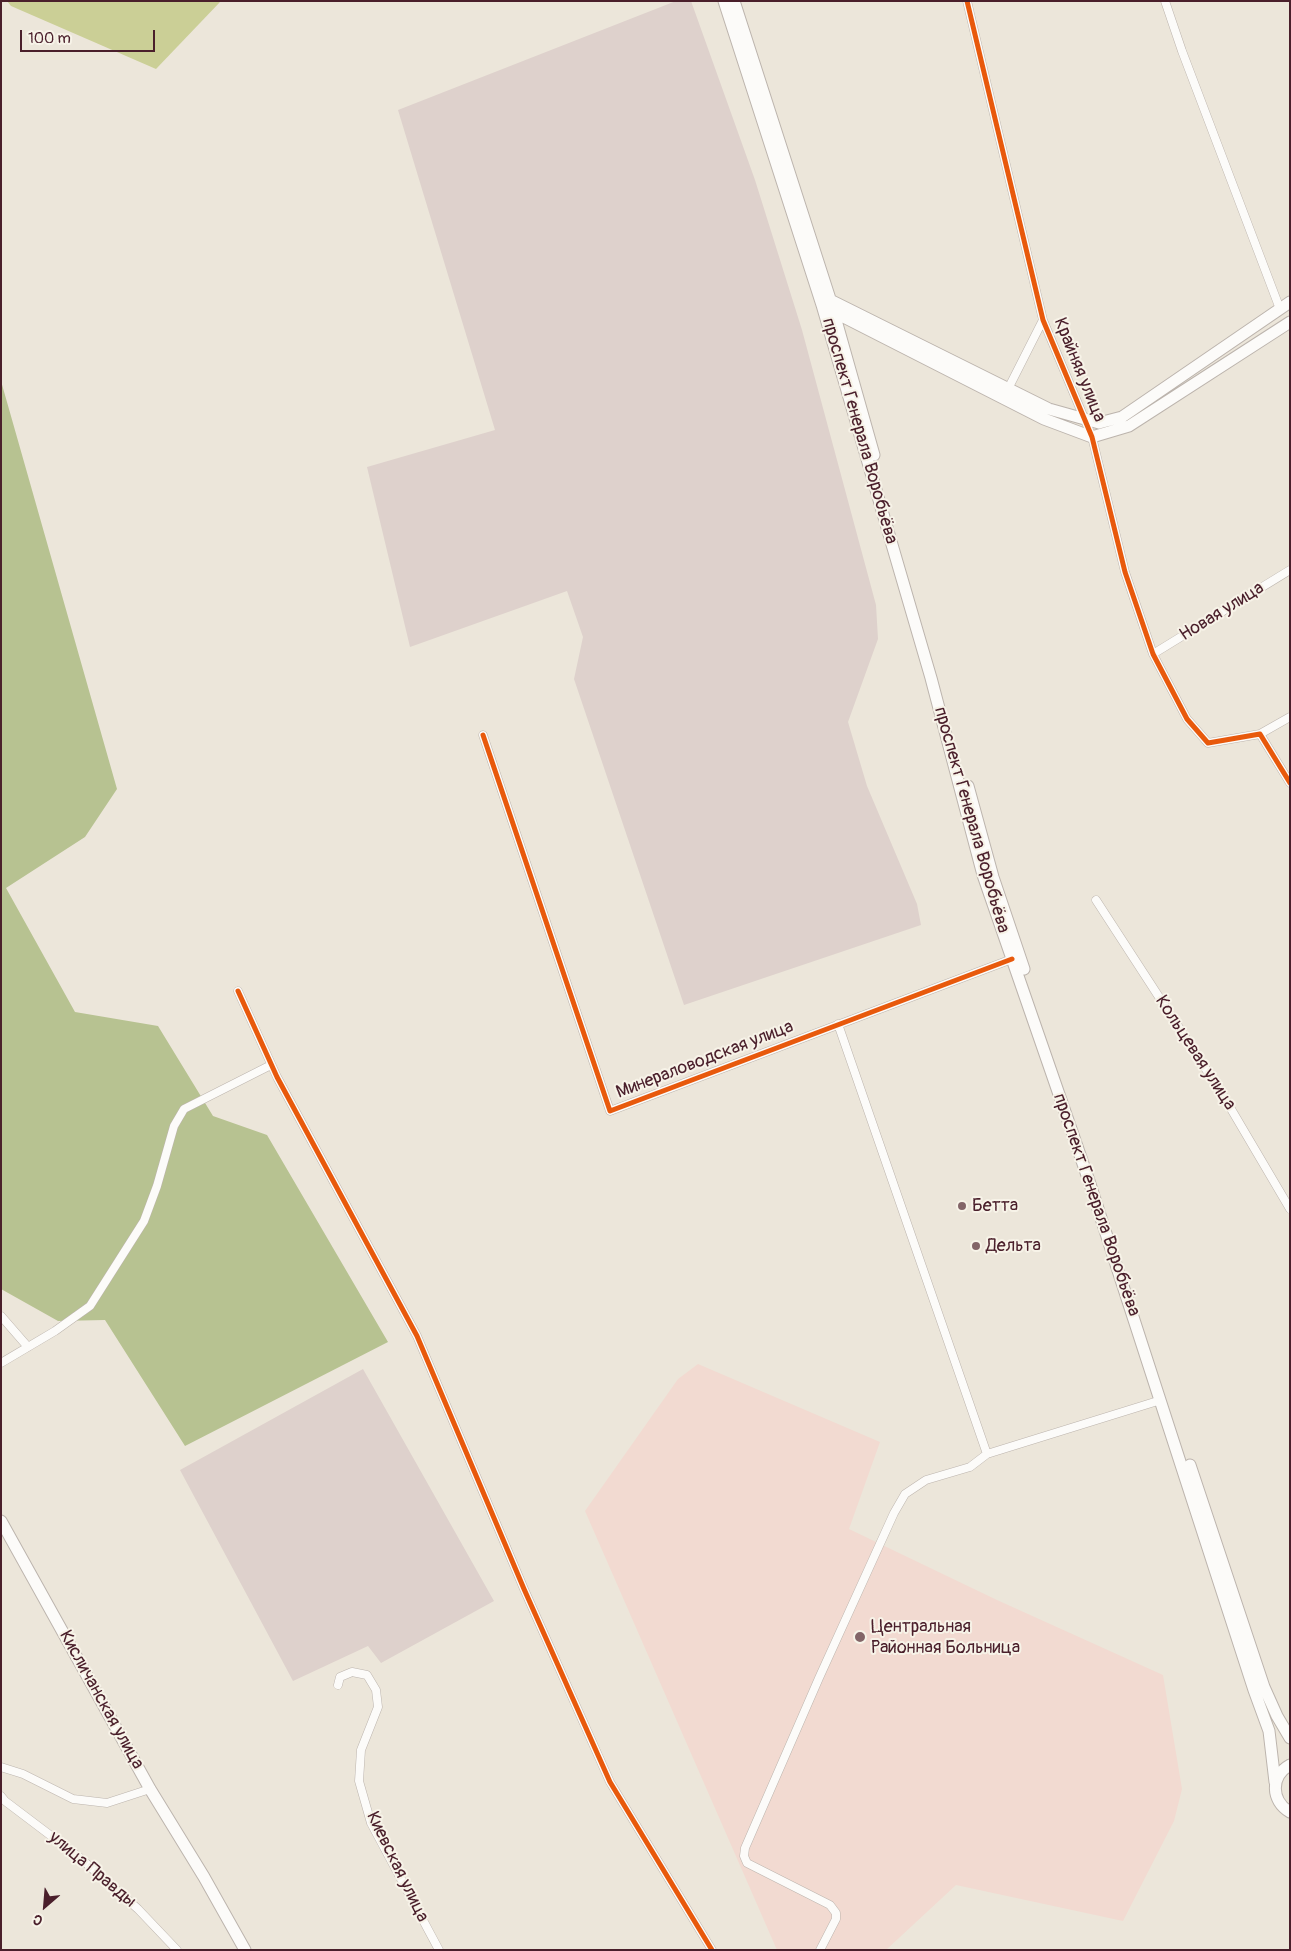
<!DOCTYPE html>
<meta charset="utf-8">
<style>
body{margin:0}
#map{position:relative;width:1291px;height:1951px;overflow:hidden;background:#ece6da;font-family:Pangolin,sans-serif}
canvas{display:block}
.frame{position:absolute;inset:0;border:2px solid #4a1f2b;pointer-events:none}
.north{position:absolute;left:20px;top:1881px;width:50px;height:50px;-webkit-text-stroke:4px #f7f3e8;paint-order:stroke;rotate:207deg;font-size:14px;font-weight:700;line-height:20px;text-align:center;color:#4a1f2b}
.north::after{content:'';display:block;margin:auto;width:18px;height:22px;background:#4a1f2b;clip-path:polygon(50% 0,100% 100%,50% 72%,0 100%)}
.scale{position:absolute;left:20px;top:30px;width:135px;height:22px;box-sizing:border-box;border:2px solid #4a1f2b;border-top:0;padding-left:6px;font-size:15px;line-height:18px;white-space:nowrap;color:#4a1f2b;-webkit-text-stroke:4px #f7f3e8;paint-order:stroke}
</style>
<div id="map">
<canvas width="1291" height="1951"></canvas>
<div class="frame"></div>
<div class="north">С</div>
<div class="scale">100 m</div>
</div>
<script>
const ctx = document.querySelector('canvas').getContext('2d');
ctx.lineJoin = 'round';
function paint(path, color) { ctx.fillStyle = color; ctx.fill(path, 'evenodd'); }
function trace(path, color, width, dash) { ctx.strokeStyle = color; ctx.lineWidth = width; ctx.lineCap = dash ? 'butt' : 'round'; ctx.setLineDash(dash || []); ctx.stroke(path); }
function write(font, color, halo, rows, align = 'center') {
  ctx.font = font + ' Pangolin,sans-serif'; ctx.lineWidth = 4; ctx.setLineDash([]); ctx.textBaseline = 'middle'; ctx.strokeStyle = halo; ctx.fillStyle = color; for (const [text, x, y, turn = 0] of rows) {
    ctx.save(); ctx.translate(x, y); ctx.rotate((+turn || 0) * Math.PI / 180); ctx.textAlign = isNaN(turn) ? turn : align; if (halo) ctx.strokeText(text, 0, 0); ctx.fillText(text, 0, 0); ctx.restore();
  }
}
paint(new Path2D(`
 M 698,1364 L 880,1442 L 849,1529 L 997,1600 L 1163,1675 L 1182,1789 L 1174,1821 L 1123,1921 L 956,1885 L 886,1950 L 777,1950 L 585,1511 L 678,1379 Z`), '#f2dad1');
paint(new Path2D(`
 M 676,1 L 691,1 L 755,180 L 802,330 L 876,605 L 878,639 L 848,722 L 867,786 L 917,904 L 921,925 L 684,1005 L 574,679 L 583,637 L 567,591 L 410,647 L 367,467 L 495,430 L 398,110 Z
 M 363,1369 L 494,1601 L 381,1663 L 368,1646 L 293,1681 L 180,1470 Z`), '#ded1cc');
paint(new Path2D(`
 M 7,1 L 221,1 L 156,69 L 11,6 Z`), '#cbcf96');
paint(new Path2D(`
 M 1,381 L 117,789 L 85,837 L 6,888 L 75,1012 L 158,1026 L 213,1116 L 267,1135 L 388,1342 L 185,1446 L 105,1320 L 58,1321 L 1,1289 Z`), '#b7c291');
const street = new Path2D(`
 M 967,1 L 1043,320 L 1092,437 L 1125,572 L 1153,654 L 1187,719 L 1208,743 L 1260,734 L 1290,783
 M 1165,1 L 1182,51 L 1280,309
 M 1008,389 L 1043,320
 M 1153,654 L 1290,570
 M 1260,734 L 1290,717
 M 483,735 L 610,1111 L 1012,959
 M 1096,900 L 1224,1097 L 1290,1209
 M 238,991 L 277,1077 L 417,1336 L 524,1589 L 610,1782 L 712,1950
 M 838,1024 L 987,1454
 M 1,1316 L 28,1347
 M 1,1363 L 55,1331 L 90,1306 L 144,1221 L 157,1186 L 174,1126 L 184,1109 L 271,1065
 M 338,1685 L 340,1677 L 352,1672 L 367,1675 L 376,1690 L 378,1707 L 361,1750 L 359,1781 L 371,1823 L 439,1950
 M 1,1767 L 23,1774 L 73,1799 L 107,1803 L 150,1789
 M 1,1796 L 5,1801 L 79,1857 L 138,1909 L 177,1950
 M 820,1950 L 836,1919 L 836,1913 L 830,1905 L 747,1863 L 744,1856 L 745,1848 L 819,1678 L 894,1513 L 905,1494 L 926,1480 L 970,1467 L 987,1454 L 1161,1400`);
const secondary = new Path2D(`
 M 724,1 L 822,305 L 931,678 L 983,875 L 1089,1181 L 1254,1690 L 1269,1731 L 1275,1782
 M 734,1 L 830,299 L 874,455
 M 826,298 L 1049,409 L 1099,423 L 1122,417 L 1290,302
 M 830,310 L 1044,419 L 1092,437 L 1129,426 L 1290,322
 M 968,786 L 993,877 L 1024,969
 M 1190,1465 L 1264,1687 L 1277,1716 L 1290,1738
 M 1,1521 L 150,1789 L 204,1877 L 245,1950
 M 1290,1765 C 1270,1776 1271,1801 1290,1812`);
trace(street, '#bcb4ad', 9);
trace(secondary, '#bcb4ad', 13);
trace(street, '#fcfbf9', 8);
trace(secondary, '#fcfbf9', 11);
trace(new Path2D(`
 M 967,1 L 1043,320 L 1092,437 L 1125,572 L 1153,654 L 1187,719 L 1208,743 L 1260,734 L 1290,783
 M 483,735 L 610,1111 L 1012,959
 M 238,991 L 277,1077 L 417,1336 L 524,1589 L 610,1782 L 712,1950`), '#e8590c', 5);
for (const [x, y, r, color] of [
 [962,1206,5,"#836568"],
 [976,1246,5,"#836568"],
 [860,1637,6,"#836568"]
]) { const dot = new Path2D(); dot.arc(x, y, r, 0, 2 * Math.PI); ctx.fillStyle = color; ctx.fill(dot); trace(dot, '#f7f3e8', 2); }
write('18px', '#4a1f2b', '#f7f3e8', [
 ["Крайняя улица",1079,370,68],
 ["проспект Генерала Воробьёва",859,431,74],
 ["Новая улица",1222,612,-32],
 ["проспект Генерала Воробьёва",971,820,74],
 ["Кольцевая улица",1195,1053,57],
 ["Минераловодская улица",705,1060,-21],
 ["проспект Генерала Воробьёва",1096,1205,71],
 ["Кисличанская улица",101,1700,61],
 ["Киевская улица",397,1867,64],
 ["улица Правды",92,1870,40]
]);
write('18px', '#4a1f2b', '#f7f3e8', [
 ["Бетта",972,1206],
 ["Дельта",986,1246],
 ["Центральная",871,1627],
 ["Районная Больница",871,1648]
], 'left');
</script>
